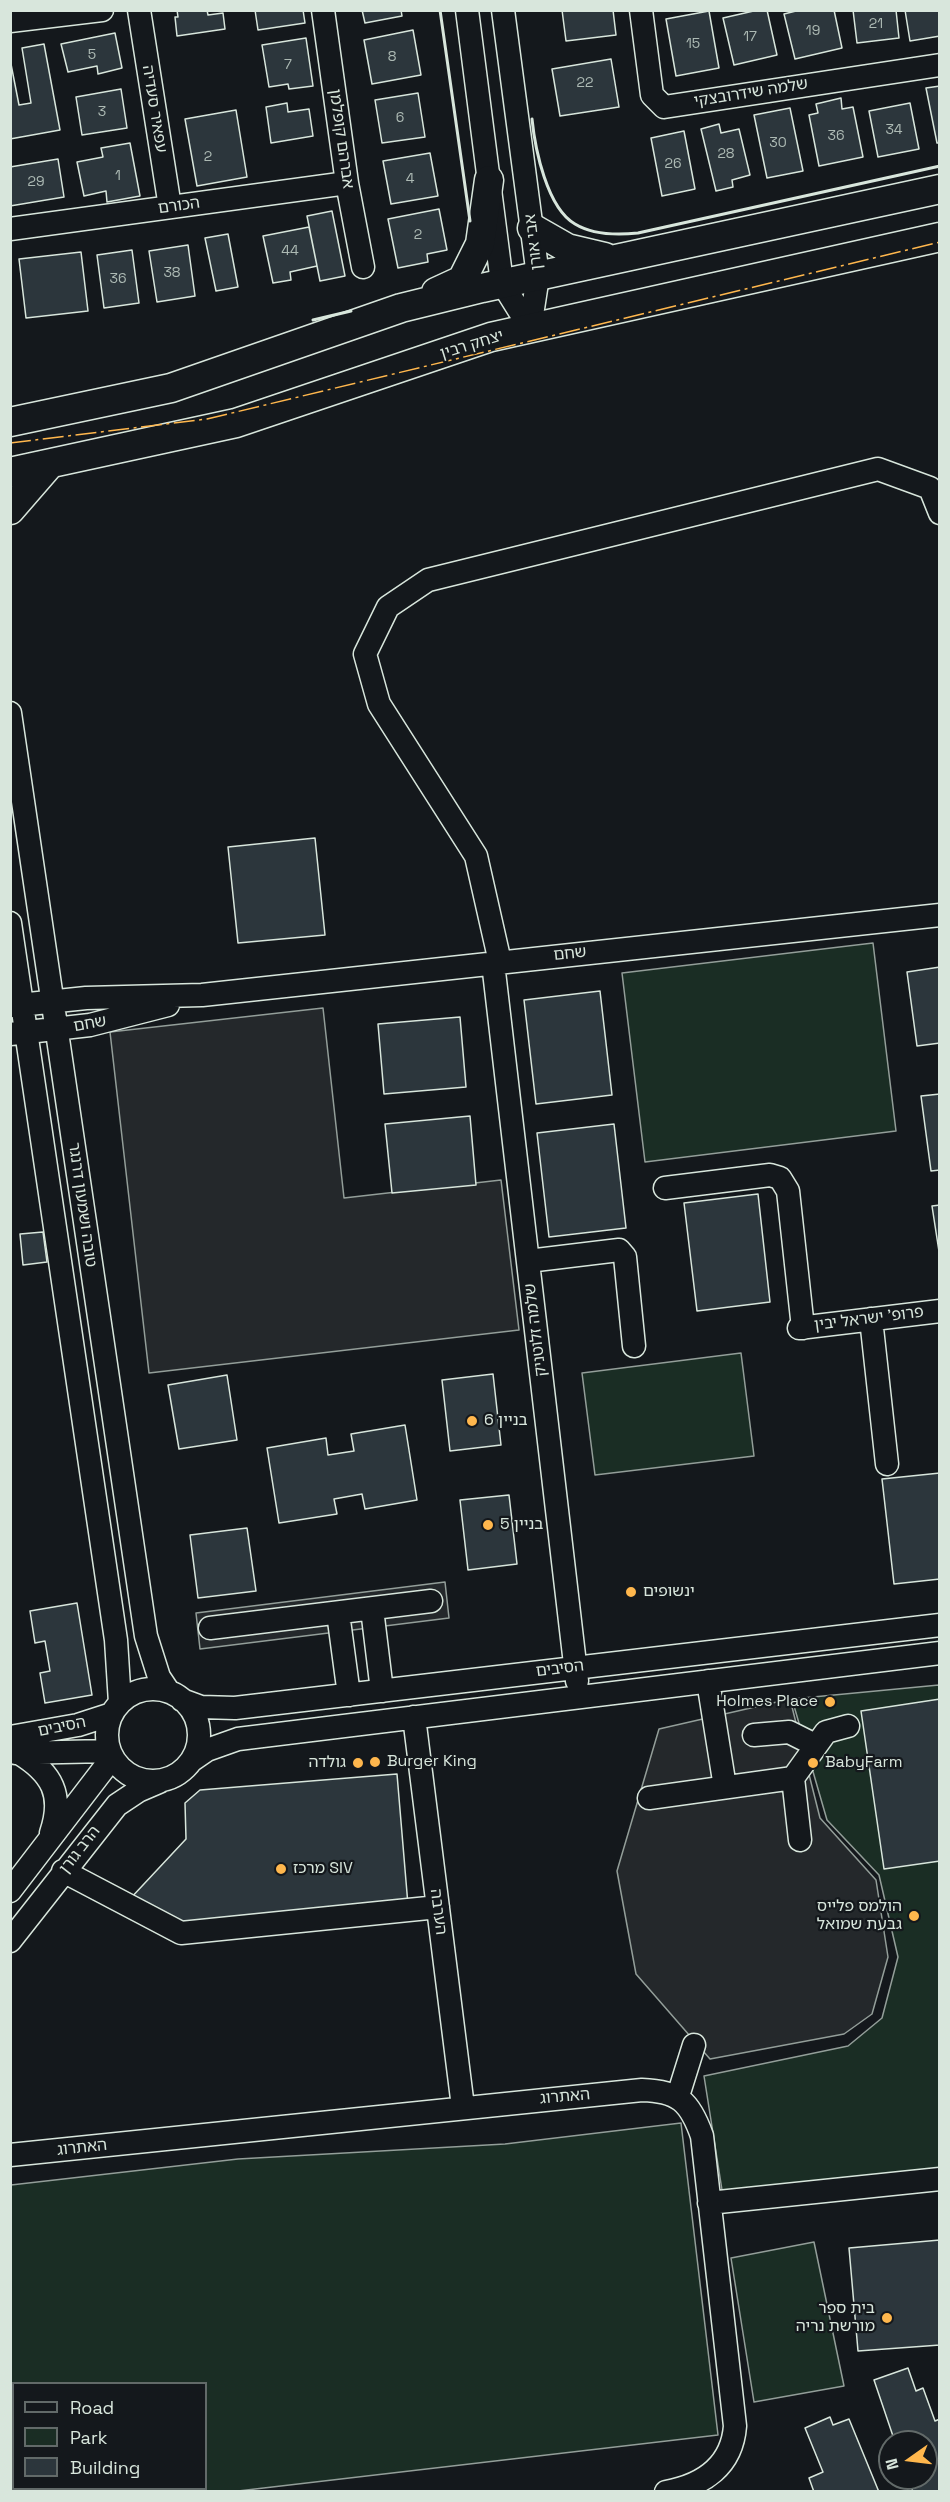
<!DOCTYPE html>
<meta charset="utf-8">
<style>
body{margin:0}
#map{position:relative;width:950px;height:2502px;overflow:hidden;background:#14181c;font-family:"Space Grotesk",sans-serif}
canvas{display:block}
.frame{position:absolute;inset:0;border:12px solid #d8e6dc;pointer-events:none}
.legend{position:absolute;left:12px;top:2382px;width:195px;height:108px;box-sizing:border-box;background:#14181c;border:2px solid #626a69;margin:0;padding:8px 10px;list-style:none;font-size:18px;color:#d8e6dc}
.legend li{display:flex;align-items:center;gap:12px;height:30px}
.legend b{width:30px;border:2px solid #626a69}
.north{position:absolute;left:878px;top:2430px;width:60px;height:60px;box-sizing:border-box;background:#14181c;border:2px solid #626a69;border-radius:50%;rotate:256deg;font-size:16px;font-weight:700;line-height:24px;text-align:center;color:#d8e6dc}
.north::after{content:'';display:block;margin:auto;width:21px;height:27px;background:#ffb74d;clip-path:polygon(50% 0,100% 100%,50% 72%,0 100%)}
</style>
<div id="map">
<canvas width="950" height="2502"></canvas>
<div class="frame"></div>
<ul class="legend">
<li><b style="height:8px;background:#14181c"></b>Road</li>
<li><b style="height:16px;background:#1a2d24"></b>Park</li>
<li><b style="height:16px;background:#2c363c"></b>Building</li>
</ul>
<div class="north">N</div>
</div>
<script>
const ctx = document.querySelector('canvas').getContext('2d');
ctx.lineJoin = 'round';
function paint(path, color) { ctx.fillStyle = color; ctx.fill(path, 'evenodd'); }
function trace(path, color, width, dash) { ctx.strokeStyle = color; ctx.lineWidth = width; ctx.lineCap = dash ? 'butt' : 'round'; ctx.setLineDash(dash || []); ctx.stroke(path); }
function write(font, color, halo, rows, align = 'center') {
  ctx.font = font + ' "Space Grotesk","Noto Sans Hebrew",sans-serif'; ctx.lineWidth = 4.5; ctx.setLineDash([]); ctx.textBaseline = 'middle'; ctx.strokeStyle = halo; ctx.fillStyle = color; for (const [text, x, y, turn = 0] of rows) {
    ctx.save(); ctx.translate(x, y); ctx.rotate((+turn || 0) * Math.PI / 180); ctx.textAlign = isNaN(turn) ? turn : align; if (halo) ctx.strokeText(text, 0, 0); ctx.fillText(text, 0, 0); ctx.restore();
  }
}
const green = new Path2D(`
 M 873,943 L 896,1131 L 645,1162 L 622,973 Z
 M 741,1353 L 754,1456 L 595,1475 L 582,1373 Z
 M 939,1685 L 939,2189 L 722,2190 L 704,2076 L 848,2046 L 882,2018 L 898,1957 L 879,1875 L 827,1820 L 792,1699 Z
 M 681,2123 L 718,2435 L 238,2491 L 11,2491 L 11,2185 L 238,2159 L 505,2144 ZM 14,2384 L 206,2384 L 206,2488 L 14,2488 Z
 M 814,2242 L 844,2386 L 754,2402 L 731,2258 Z`);
paint(green, '#1a2d24');
trace(green, '#939e99', 1.5);
const parking = new Path2D(`
 M 323,1008 L 344,1198 L 501,1180 L 519,1330 L 149,1373 L 110,1032 Z
 M 445,1582 L 449,1618 L 200,1649 L 196,1613 Z
 M 790,1699 L 820,1818 L 876,1880 L 888,1957 L 872,2014 L 844,2034 L 710,2059 L 636,1974 L 617,1871 L 659,1729 Z`);
paint(parking, '#24282b');
trace(parking, '#939e99', 1.5);
const building = new Path2D(`
 M 177,10 L 207,10 L 208,15 L 223,13 L 225,29 L 177,36 L 175,17 L 178,17 Z
 M 255,10 L 303,10 L 305,23 L 258,30 Z
 M 362,10 L 401,10 L 402,16 L 365,23 Z
 M 562,10 L 613,10 L 616,35 L 566,41 Z
 M 758,10 L 767,10 L 777,55 L 734,65 L 723,18 Z
 M 800,10 L 834,10 L 842,48 L 795,59 L 784,14 Z
 M 853,10 L 896,10 L 899,38 L 857,43 Z
 M 905,10 L 940,10 L 940,36 L 910,41 Z
 M 709,11 L 719,68 L 676,76 L 666,19 Z
 M 413,30 L 421,75 L 372,84 L 364,40 Z
 M 115,33 L 122,68 L 98,74 L 97,66 L 68,72 L 61,44 Z
 M 306,38 L 313,86 L 289,89 L 288,84 L 269,87 L 262,45 Z
 M 44,44 L 60,130 L 10,139 L 10,59 L 19,105 L 31,103 L 22,48 Z
 M 611,59 L 619,107 L 560,116 L 552,69 Z
 M 940,86 L 940,143 L 937,143 L 926,88 Z
 M 121,89 L 127,128 L 82,135 L 76,97 Z
 M 418,93 L 425,137 L 382,143 L 375,100 Z
 M 841,98 L 842,109 L 853,107 L 863,157 L 819,166 L 809,115 L 818,113 L 816,104 Z
 M 287,103 L 288,112 L 309,109 L 313,136 L 271,143 L 266,107 Z
 M 910,103 L 919,149 L 878,157 L 869,111 Z
 M 790,108 L 803,171 L 767,178 L 754,115 Z
 M 236,110 L 247,177 L 197,186 L 185,119 Z
 M 719,124 L 721,133 L 739,129 L 750,175 L 732,180 L 733,187 L 716,191 L 701,129 Z
 M 684,131 L 695,189 L 662,196 L 651,138 Z
 M 130,143 L 140,196 L 107,202 L 106,191 L 84,196 L 77,162 L 103,157 L 101,148 Z
 M 430,153 L 438,196 L 391,204 L 383,161 Z
 M 58,159 L 64,197 L 10,206 L 10,167 Z
 M 439,209 L 447,250 L 427,254 L 428,262 L 398,268 L 388,219 Z
 M 332,211 L 345,276 L 320,281 L 307,216 Z
 M 309,227 L 317,266 L 290,272 L 291,280 L 273,283 L 263,236 Z
 M 228,234 L 238,287 L 216,291 L 205,238 Z
 M 188,245 L 195,296 L 157,302 L 149,251 Z
 M 132,250 L 139,303 L 104,308 L 97,255 Z
 M 81,252 L 88,311 L 26,318 L 19,259 Z
 M 315,838 L 325,935 L 238,943 L 228,847 Z
 M 940,967 L 940,1043 L 917,1046 L 907,972 Z
 M 600,991 L 612,1095 L 536,1104 L 524,1000 Z
 M 460,1017 L 466,1087 L 384,1094 L 378,1024 Z
 M 940,1094 L 940,1170 L 931,1171 L 921,1096 Z
 M 470,1116 L 476,1185 L 392,1193 L 385,1124 Z
 M 614,1124 L 626,1228 L 549,1237 L 537,1133 Z
 M 758,1194 L 770,1302 L 697,1311 L 684,1203 Z
 M 940,1205 L 940,1258 L 932,1206 Z
 M 43,1232 L 47,1262 L 23,1265 L 20,1234 Z
 M 493,1374 L 501,1445 L 450,1451 L 442,1380 Z
 M 227,1375 L 237,1440 L 179,1449 L 168,1385 Z
 M 405,1425 L 417,1500 L 365,1509 L 362,1494 L 334,1499 L 337,1514 L 279,1523 L 267,1448 L 326,1438 L 328,1455 L 354,1451 L 351,1434 Z
 M 940,1473 L 940,1579 L 894,1584 L 882,1479 Z
 M 509,1495 L 517,1564 L 468,1570 L 460,1500 Z
 M 247,1528 L 256,1591 L 198,1598 L 190,1535 Z
 M 77,1603 L 92,1695 L 45,1703 L 40,1673 L 50,1671 L 45,1641 L 35,1643 L 30,1611 Z
 M 940,1699 L 940,1861 L 884,1869 L 861,1711 Z
 M 397,1774 L 408,1905 L 178,1924 L 129,1900 L 186,1839 L 185,1803 L 200,1790 Z
 M 940,2240 L 940,2345 L 858,2351 L 849,2248 Z
 M 908,2368 L 916,2391 L 923,2388 L 935,2421 L 940,2419 L 940,2492 L 913,2492 L 908,2478 L 926,2478 L 926,2442 L 895,2442 L 874,2380 Z
 M 830,2417 L 833,2425 L 849,2419 L 879,2492 L 814,2492 L 809,2478 L 823,2472 L 805,2428 Z`);
paint(building, '#2c363c');
trace(building, '#d8e6dc', 1.5);
const minor = new Path2D(`
 M 139,10 L 170,207
 M 323,10 L 347,183 L 363,267
 M 467,10 L 502,283 L 530,328
 M 503,10 L 538,276 L 530,328
 M 641,10 L 652,95 L 664,107 L 940,65
 M 10,21 L 102,10
 M 10,229 L 347,183
 M 10,713 L 146,1636 L 159,1677 L 169,1692
 M 10,923 L 116,1640 L 120,1703
 M 500,962 L 476,856 L 379,704 L 365,654 L 388,607 L 428,580 L 878,469 L 930,488 L 940,513
 M 493,963 L 577,1681
 M 10,1006 L 86,998 L 202,995 L 940,915
 M 10,1034 L 90,1025 L 168,1005
 M 665,1188 L 770,1175 L 780,1178 L 788,1191 L 803,1328
 M 528,1261 L 619,1250 L 625,1257 L 634,1346
 M 871,1319 L 887,1464
 M 799,1328 L 940,1311
 M 372,1609 L 382,1691
 M 338,1613 L 349,1695
 M 210,1628 L 431,1601
 M 708,1681 L 725,1787
 M107 1735a46 46 0 1 1 92 0a46 46 0 1 1-92 0Z
 M 182,1700 L 201,1707 L 235,1708 L 940,1625
 M 414,1717 L 463,2107
 M 754,1735 L 789,1732 L 815,1745
 M 10,1737 L 78,1725 L 112,1714
 M 15,1753 L 109,1751
 M 19,1753 C 52,1773 64,1795 51,1833
 M 191,1761 L 207,1750 L 238,1739 L 940,1653
 M 649,1798 L 793,1778
 M 800,1840 L 793,1778 L 826,1732 L 848,1726
 M 63,1871 L 181,1933 L 438,1907
 M 10,1891 L 112,1758
 M 10,1941 L 117,1805 L 138,1791 L 159,1782
 M 678,2096 L 694,2045
 M 10,2155 L 642,2090 C 679,2091 690,2102 702,2136 L 735,2426 C 732,2466 704,2485 666,2492
 M 709,2203 L 940,2179`);
const major = new Path2D(`
 M 532,228 L 567,248 L 605,257
 M 436,292 L 462,280 L 480,244 L 489,180
 M 10,422 L 171,388 L 401,308 L 482,288 L 940,189
 M 10,472 L 236,423 L 491,337 L 940,237
 M 10,510 L 49,465`);
trace(minor, '#d8e6dc', 25);
trace(major, '#d8e6dc', 31);
trace(minor, '#14181c', 22);
trace(major, '#14181c', 28);
trace(new Path2D(`
 M 440,10 L 470,221
 M 532,119 C 535,149 547,208 575,224 C 593,235 619,235 638,233 L 940,166
 M 313,320 L 351,311`), '#d8e6dc', 3);
trace(new Path2D(`
 M 10,443 L 207,419 L 940,242`), '#ffb74d', 1.5, [21, 4.5, 3, 4.5]);
for (const [x, y, r, color] of [
 [472,1421,6,"#ffb74d"],
 [488,1525,6,"#ffb74d"],
 [631,1592,6,"#ffb74d"],
 [830,1702,6,"#ffb74d"],
 [375,1762,6,"#ffb74d"],
 [358,1763,6,"#ffb74d"],
 [813,1763,6,"#ffb74d"],
 [281,1869,6,"#ffb74d"],
 [914,1916,6,"#ffb74d"],
 [887,2318,6,"#ffb74d"]
]) { const dot = new Path2D(); dot.arc(x, y, r, 0, 2 * Math.PI); ctx.fillStyle = color; ctx.fill(dot); trace(dot, '#14181c', 2); }
write('14px', '#adbab4', null, [
 ["21",876,24],
 ["19",813,31],
 ["17",750,37],
 ["15",693,44],
 ["5",92,55],
 ["8",392,57],
 ["7",288,65],
 ["22",585,83],
 ["3",102,112],
 ["6",400,118],
 ["34",894,130],
 ["36",836,136],
 ["30",778,143],
 ["28",726,154],
 ["2",208,157],
 ["26",673,164],
 ["1",118,176],
 ["4",410,179],
 ["29",36,182],
 ["2",418,235],
 ["44",290,251],
 ["38",172,273],
 ["36",118,279]
]);
write('16px', '#d8e6dc', '#14181c', [
 ["שלמה שידרובצקי",751,93,-9],
 ["עפאיר סעדיה",154,109,81],
 ["אברהם קופלמן",341,139,82],
 ["הכורם",179,206,-8],
 ["אבי אורן",534,242,-97],
 ["יצחק רבין",472,345,-17],
 ["שחם",570,954,-6],
 ["שחם",90,1024,-10],
 ["טובה ושמעון דרנגר",82,1205,82],
 ["פרופ' ישראל יבין",869,1319,-7],
 ["שלמה זלוטניק",536,1330,-97],
 ["הסיבים",560,1669,-7],
 ["הסיבים",62,1727,-11],
 ["הרב גורן",80,1850,-52],
 ["הערבה",438,1912,83],
 ["האתרוג",565,2097,-5],
 ["האתרוג",82,2148,-6]
]);
write('16px', '#d8e6dc', '#14181c', [
 ["בניין 6",484,1421],
 ["בניין 5",500,1525],
 ["ינשופים",643,1592],
 ["Holmes Place",818,1702,"right"],
 ["Burger King",387,1762],
 ["גולדה",346,1763,"right"],
 ["BabyFarm",825,1763],
 ["מרכז SIV",293,1869],
 ["הולמס פלייס",902,1907,"right"],
 ["גבעת שמואל",902,1925,"right"],
 ["בית ספר",875,2309,"right"],
 ["מורשת נריה",875,2327,"right"]
], 'left');
</script>
